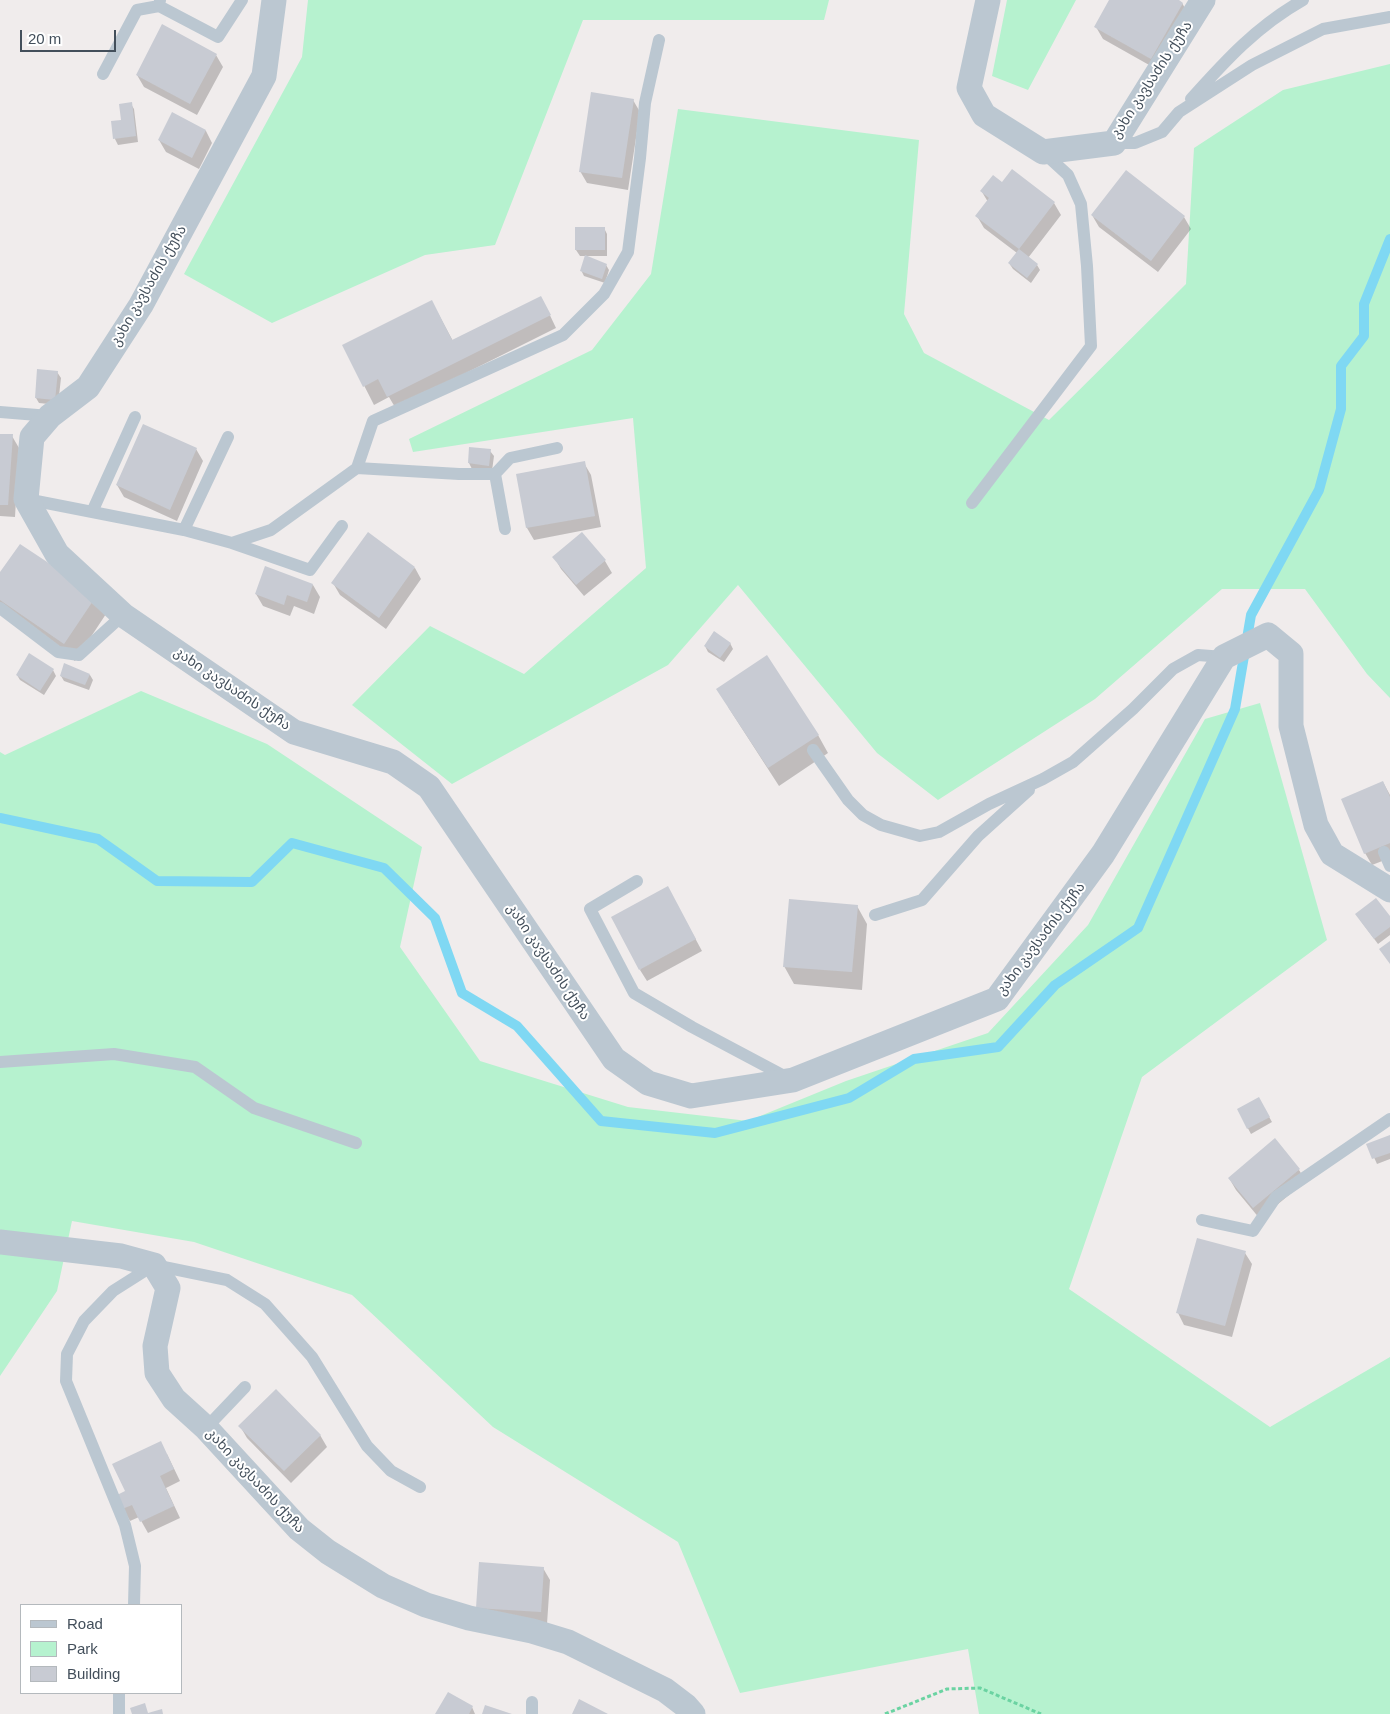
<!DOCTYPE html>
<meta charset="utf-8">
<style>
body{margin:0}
#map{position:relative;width:1390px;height:1714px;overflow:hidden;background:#f0ecec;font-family:Arial,sans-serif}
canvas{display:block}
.legend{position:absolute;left:20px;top:1604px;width:162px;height:90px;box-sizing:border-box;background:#fff;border:1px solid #b4b9bd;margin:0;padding:6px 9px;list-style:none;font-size:15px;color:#434f5b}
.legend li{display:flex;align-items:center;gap:10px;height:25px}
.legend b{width:25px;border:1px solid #b4b9bd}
.scale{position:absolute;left:20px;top:30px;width:96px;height:22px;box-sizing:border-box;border:2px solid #434f5b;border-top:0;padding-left:6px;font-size:15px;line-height:18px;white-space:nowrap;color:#434f5b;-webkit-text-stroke:4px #fff;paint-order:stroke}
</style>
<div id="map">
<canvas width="1390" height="1714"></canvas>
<ul class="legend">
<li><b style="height:6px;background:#bbc7d1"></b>Road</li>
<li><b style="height:14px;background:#b6f2cf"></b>Park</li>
<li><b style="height:14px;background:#c8cbd3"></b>Building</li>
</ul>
<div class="scale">20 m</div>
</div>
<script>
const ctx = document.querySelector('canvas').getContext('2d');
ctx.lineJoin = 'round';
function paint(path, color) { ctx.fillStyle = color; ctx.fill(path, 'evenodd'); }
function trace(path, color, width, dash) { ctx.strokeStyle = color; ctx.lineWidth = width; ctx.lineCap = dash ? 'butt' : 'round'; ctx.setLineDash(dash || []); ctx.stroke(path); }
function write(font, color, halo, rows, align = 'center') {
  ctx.font = font + ' Arial,"Noto Sans Georgian",sans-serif'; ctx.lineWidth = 4; ctx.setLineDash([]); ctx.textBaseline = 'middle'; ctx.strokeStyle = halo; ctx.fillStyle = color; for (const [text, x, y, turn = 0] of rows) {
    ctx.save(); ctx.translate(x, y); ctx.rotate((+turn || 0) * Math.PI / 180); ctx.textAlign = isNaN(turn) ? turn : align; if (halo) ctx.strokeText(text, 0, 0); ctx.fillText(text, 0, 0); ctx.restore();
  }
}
paint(new Path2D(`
 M 308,0 L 829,0 L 824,20 L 583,20 L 495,245 L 425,255 L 272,323 L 184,274 L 302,57 Z
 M 1007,0 L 1076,0 L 1028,90 L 992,76 Z
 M 1390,64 L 1390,698 L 1367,674 L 1305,589 L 1222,589 L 1095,699 L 938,800 L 877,753 L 738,585 L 668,665 L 452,784 L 352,705 L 430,626 L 524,674 L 646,568 L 633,418 L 413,452 L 409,439 L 592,350 L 651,274 L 678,109 L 919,140 L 904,314 L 924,353 L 1049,420 L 1186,284 L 1194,148 L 1283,90 Z
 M 141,691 L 267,744 L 422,847 L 400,947 L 480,1061 L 628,1107 L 748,1121 L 846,1081 L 988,1033 L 1088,925 L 1205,719 L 1260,703 L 1327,940 L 1142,1077 L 1069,1289 L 1270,1427 L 1390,1357 L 1390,1714 L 979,1714 L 968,1649 L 740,1693 L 678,1542 L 493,1427 L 352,1295 L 194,1242 L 72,1221 L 57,1291 L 0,1376 L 0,752 L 5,755 Z`), '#b6f2cf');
paint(new Path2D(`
 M 1111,0 L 1176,0 L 1182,3 L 1189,15 L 1158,70 L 1103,39 L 1096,27 Z
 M 216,55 L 223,67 L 197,115 L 144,87 L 137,75 Z
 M 633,100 L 640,112 L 628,190 L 587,183 L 580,171 Z
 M 131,104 L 134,109 L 138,142 L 118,145 L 115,139 L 112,122 L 122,121 Z
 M 173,114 L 206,131 L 212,143 L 199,169 L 166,152 L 159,140 Z
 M 1002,183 L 1054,203 L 1061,215 L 1028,258 L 1037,265 L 1040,270 L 1031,283 L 1013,269 L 1009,263 L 1017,253 L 984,228 L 977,216 L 988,202 L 982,192 Z
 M 1092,215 L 1184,217 L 1191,229 L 1158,272 L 1099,227 Z
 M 604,228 L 607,234 L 607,256 L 580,256 L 576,250 Z
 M 606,265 L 609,270 L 605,283 L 584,276 L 581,270 Z
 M 432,302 L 453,341 L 547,309 L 556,328 L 468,372 L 399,414 L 389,397 L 374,405 L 344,346 Z
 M 57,372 L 61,378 L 58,405 L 39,403 L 36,398 Z
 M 0,435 L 12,436 L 19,448 L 15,517 L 0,516 Z
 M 196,449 L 203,461 L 177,521 L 124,497 L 117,485 Z
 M 490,451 L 494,456 L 492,471 L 472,469 L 469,463 Z
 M 584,463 L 591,475 L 601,527 L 534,540 L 527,528 L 517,475 Z
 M 20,545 L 106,614 L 75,661 L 0,610 L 0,575 Z
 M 554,557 L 605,561 L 612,573 L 584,596 L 561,569 Z
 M 415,568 L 421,579 L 386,629 L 340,595 L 333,583 Z
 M 313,585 L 320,597 L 314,614 L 294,606 L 290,616 L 263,606 L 256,594 Z
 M 730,643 L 733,649 L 724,662 L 708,652 L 705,646 Z
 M 53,670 L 56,676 L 44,695 L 20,680 L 17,675 Z
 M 90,675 L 93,680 L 89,690 L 64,681 L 61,676 Z
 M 728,707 L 818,735 L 828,753 L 779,786 Z
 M 1383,782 L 1390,795 L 1390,858 L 1372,865 L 1365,853 Z
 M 674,899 L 702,951 L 647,981 L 640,970 Z
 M 857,906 L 867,924 L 862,990 L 794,984 L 784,966 Z
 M 1390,918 L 1390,935 L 1378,944 L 1360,920 Z
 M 1259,1099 L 1272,1122 L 1251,1134 L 1238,1110 Z
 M 1390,1136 L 1390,1159 L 1377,1164 L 1368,1144 Z
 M 1299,1170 L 1306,1181 L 1260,1219 L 1236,1190 L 1229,1178 Z
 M 1245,1253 L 1252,1264 L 1232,1337 L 1184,1325 L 1178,1313 Z
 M 240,1426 L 320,1435 L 327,1447 L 291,1483 L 247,1438 Z
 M 167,1454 L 180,1481 L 166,1488 L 180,1518 L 148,1533 L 139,1517 L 130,1521 L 123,1509 L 127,1492 Z
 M 543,1568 L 550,1580 L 547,1624 L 477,1608 Z
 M 472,1707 L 475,1714 L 437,1714 Z`), '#0003');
trace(new Path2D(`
 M 0,818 L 98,839 L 157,881 L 252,882 L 292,843 L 384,868 L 435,918 L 462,993 L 517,1026 L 601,1121 L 715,1133 L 849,1098 L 914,1059 L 998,1047 L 1055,985 L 1138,928 L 1235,709 L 1251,615 L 1319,490 L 1341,409 L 1341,366 L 1364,336 L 1364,304 L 1390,239`), '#7fd8f3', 10);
paint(new Path2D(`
 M 1109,0 L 1179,0 L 1183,3 L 1151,59 L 1094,27 Z
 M 162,24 L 217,54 L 190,104 L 136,75 Z
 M 591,92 L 634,99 L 622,178 L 579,172 Z
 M 132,102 L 136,136 L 113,139 L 111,121 L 121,120 L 119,104 Z
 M 172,112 L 206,130 L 192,158 L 158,140 Z
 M 1012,169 L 1055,202 L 1019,249 L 975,216 L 989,198 L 980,191 L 993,175 L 1002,182 Z
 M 1126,170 L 1185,216 L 1151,261 L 1091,215 Z
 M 575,227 L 605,227 L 605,250 L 575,250 Z
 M 1019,249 L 1038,264 L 1027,278 L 1008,263 Z
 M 585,255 L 607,264 L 602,279 L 580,271 Z
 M 541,296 L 551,315 L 387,397 L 378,379 L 363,387 L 342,345 L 432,300 L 452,340 Z
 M 37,369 L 58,371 L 55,400 L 35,398 Z
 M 143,424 L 197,448 L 170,510 L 116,485 Z
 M 0,434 L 13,434 L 8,505 L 0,505 Z
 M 469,447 L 491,449 L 489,466 L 468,463 Z
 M 585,461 L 595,516 L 526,528 L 516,474 Z
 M 368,532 L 415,567 L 379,618 L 331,583 Z
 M 582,532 L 606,560 L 576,585 L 552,557 Z
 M 20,544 L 97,595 L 64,644 L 0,600 L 0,572 Z
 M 265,566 L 313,584 L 307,602 L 287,595 L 284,605 L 255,594 Z
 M 714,631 L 731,643 L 720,658 L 704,646 Z
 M 29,653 L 54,669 L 40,691 L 16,675 Z
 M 767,655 L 819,735 L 768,768 L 716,689 Z
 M 64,663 L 90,674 L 85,685 L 60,676 Z
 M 1383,781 L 1390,797 L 1390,843 L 1364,854 L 1341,799 Z
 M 668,886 L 696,939 L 639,970 L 611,917 Z
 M 1376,898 L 1390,916 L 1390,927 L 1374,939 L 1355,914 Z
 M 789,899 L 858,905 L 852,972 L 783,967 Z
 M 1390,941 L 1390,964 L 1379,949 Z
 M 1259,1097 L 1270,1117 L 1247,1129 L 1237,1109 Z
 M 1390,1135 L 1390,1153 L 1372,1159 L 1366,1144 Z
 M 1275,1138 L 1300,1169 L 1253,1208 L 1228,1178 Z
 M 1197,1238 L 1246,1251 L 1225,1326 L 1176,1313 Z
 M 276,1389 L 321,1435 L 284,1471 L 238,1426 Z
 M 161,1441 L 174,1469 L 160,1476 L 174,1506 L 140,1522 L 132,1505 L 122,1509 L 115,1496 L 125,1491 L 112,1464 Z
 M 479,1562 L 544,1567 L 541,1612 L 476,1608 Z
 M 448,1692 L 473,1706 L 469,1714 L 435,1714 Z
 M 579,1699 L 608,1714 L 572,1714 Z
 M 145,1703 L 148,1713 L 162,1709 L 163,1714 L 132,1714 L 130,1708 Z
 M 485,1705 L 512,1714 L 482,1714 Z`), '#c8cbd3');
trace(new Path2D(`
 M 885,1714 L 947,1689 L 980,1688 L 1041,1714`), '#6bd3a2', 3, [4, 2.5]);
trace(new Path2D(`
 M 159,6 L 218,37 L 242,0
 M 103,74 L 137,10 L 159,6 L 160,0
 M 1191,99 C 1226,60 1257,26 1303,0
 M 1114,143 L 1135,143 L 1162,132 L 1179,112 L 1252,65 L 1323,29 L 1390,17
 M 0,412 L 50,416
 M 357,468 L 459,474 L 495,474 L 510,458 L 557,448
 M 495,474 L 505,529
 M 26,499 L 184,530 L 232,543 L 271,530 L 357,468 L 373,421 L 563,335 L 604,294 L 628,252 L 640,158 L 645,103 L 659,40
 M 972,503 L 1091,346 L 1087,266 L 1081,204 L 1068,175 L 1043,152
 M 92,512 L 135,417
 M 184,530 L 228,437
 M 232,543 L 310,570 L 342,526
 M 0,608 L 58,652 L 79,655 L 123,615
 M 813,750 L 848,800 L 863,815 L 881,825 L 920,836 L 939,832 L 989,804 L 1043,779 L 1073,762 L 1133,709 L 1173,669 L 1198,655 L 1224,657
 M 1384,852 L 1390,866
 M 637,881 L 590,909 L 634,993 L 692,1027 L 788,1078
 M 875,915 L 922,900 L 978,836 L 1029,790
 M 0,1062 L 114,1054 L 195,1067 L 254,1108 L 356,1143
 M 1202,1220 L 1253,1231 L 1276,1197 L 1390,1119
 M 206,1428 L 245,1387
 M 134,1605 L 135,1566 L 125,1525 L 66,1381 L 67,1354 L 84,1321 L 113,1291 L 154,1265 L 227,1280 L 265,1304 L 312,1357 L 367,1446 L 391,1471 L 420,1487
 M 119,1714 L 119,1693
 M 532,1714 L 532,1702`), '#bbc7d1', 12);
trace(new Path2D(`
 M 274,0 L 264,76 L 141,305 L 88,387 L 50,416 L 32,437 L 26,499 L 57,554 L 123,615 L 294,732 L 393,762 L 429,787 L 614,1059 L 648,1083 L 691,1096 L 793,1080 L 997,999 L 1103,854 L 1224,657 L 1268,635 L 1291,654 L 1291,726 L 1316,825 L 1332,854 L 1390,890
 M 988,0 L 969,88 L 984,115 L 1043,152 L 1114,143 L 1203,0
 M 0,1242 L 121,1256 L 154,1265 L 168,1288 L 155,1346 L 157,1373 L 174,1399 L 206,1428 L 299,1529 L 328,1552 L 383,1586 L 426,1605 L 469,1618 L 532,1631 L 568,1642 L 665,1690 L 686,1706 L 693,1714`), '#bbc7d1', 25);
write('14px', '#434f5b', '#fff', [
 ["კახი კავსაძის ქუჩა",1152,80,-57],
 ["კახი კავსაძის ქუჩა",149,286,-60],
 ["კახი კავსაძის ქუჩა",232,689,34],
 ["კახი კავსაძის ქუჩა",1041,939,-53],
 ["კახი კავსაძის ქუჩა",548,962,56],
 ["კახი კავსაძის ქუჩა",255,1481,47]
]);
</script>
